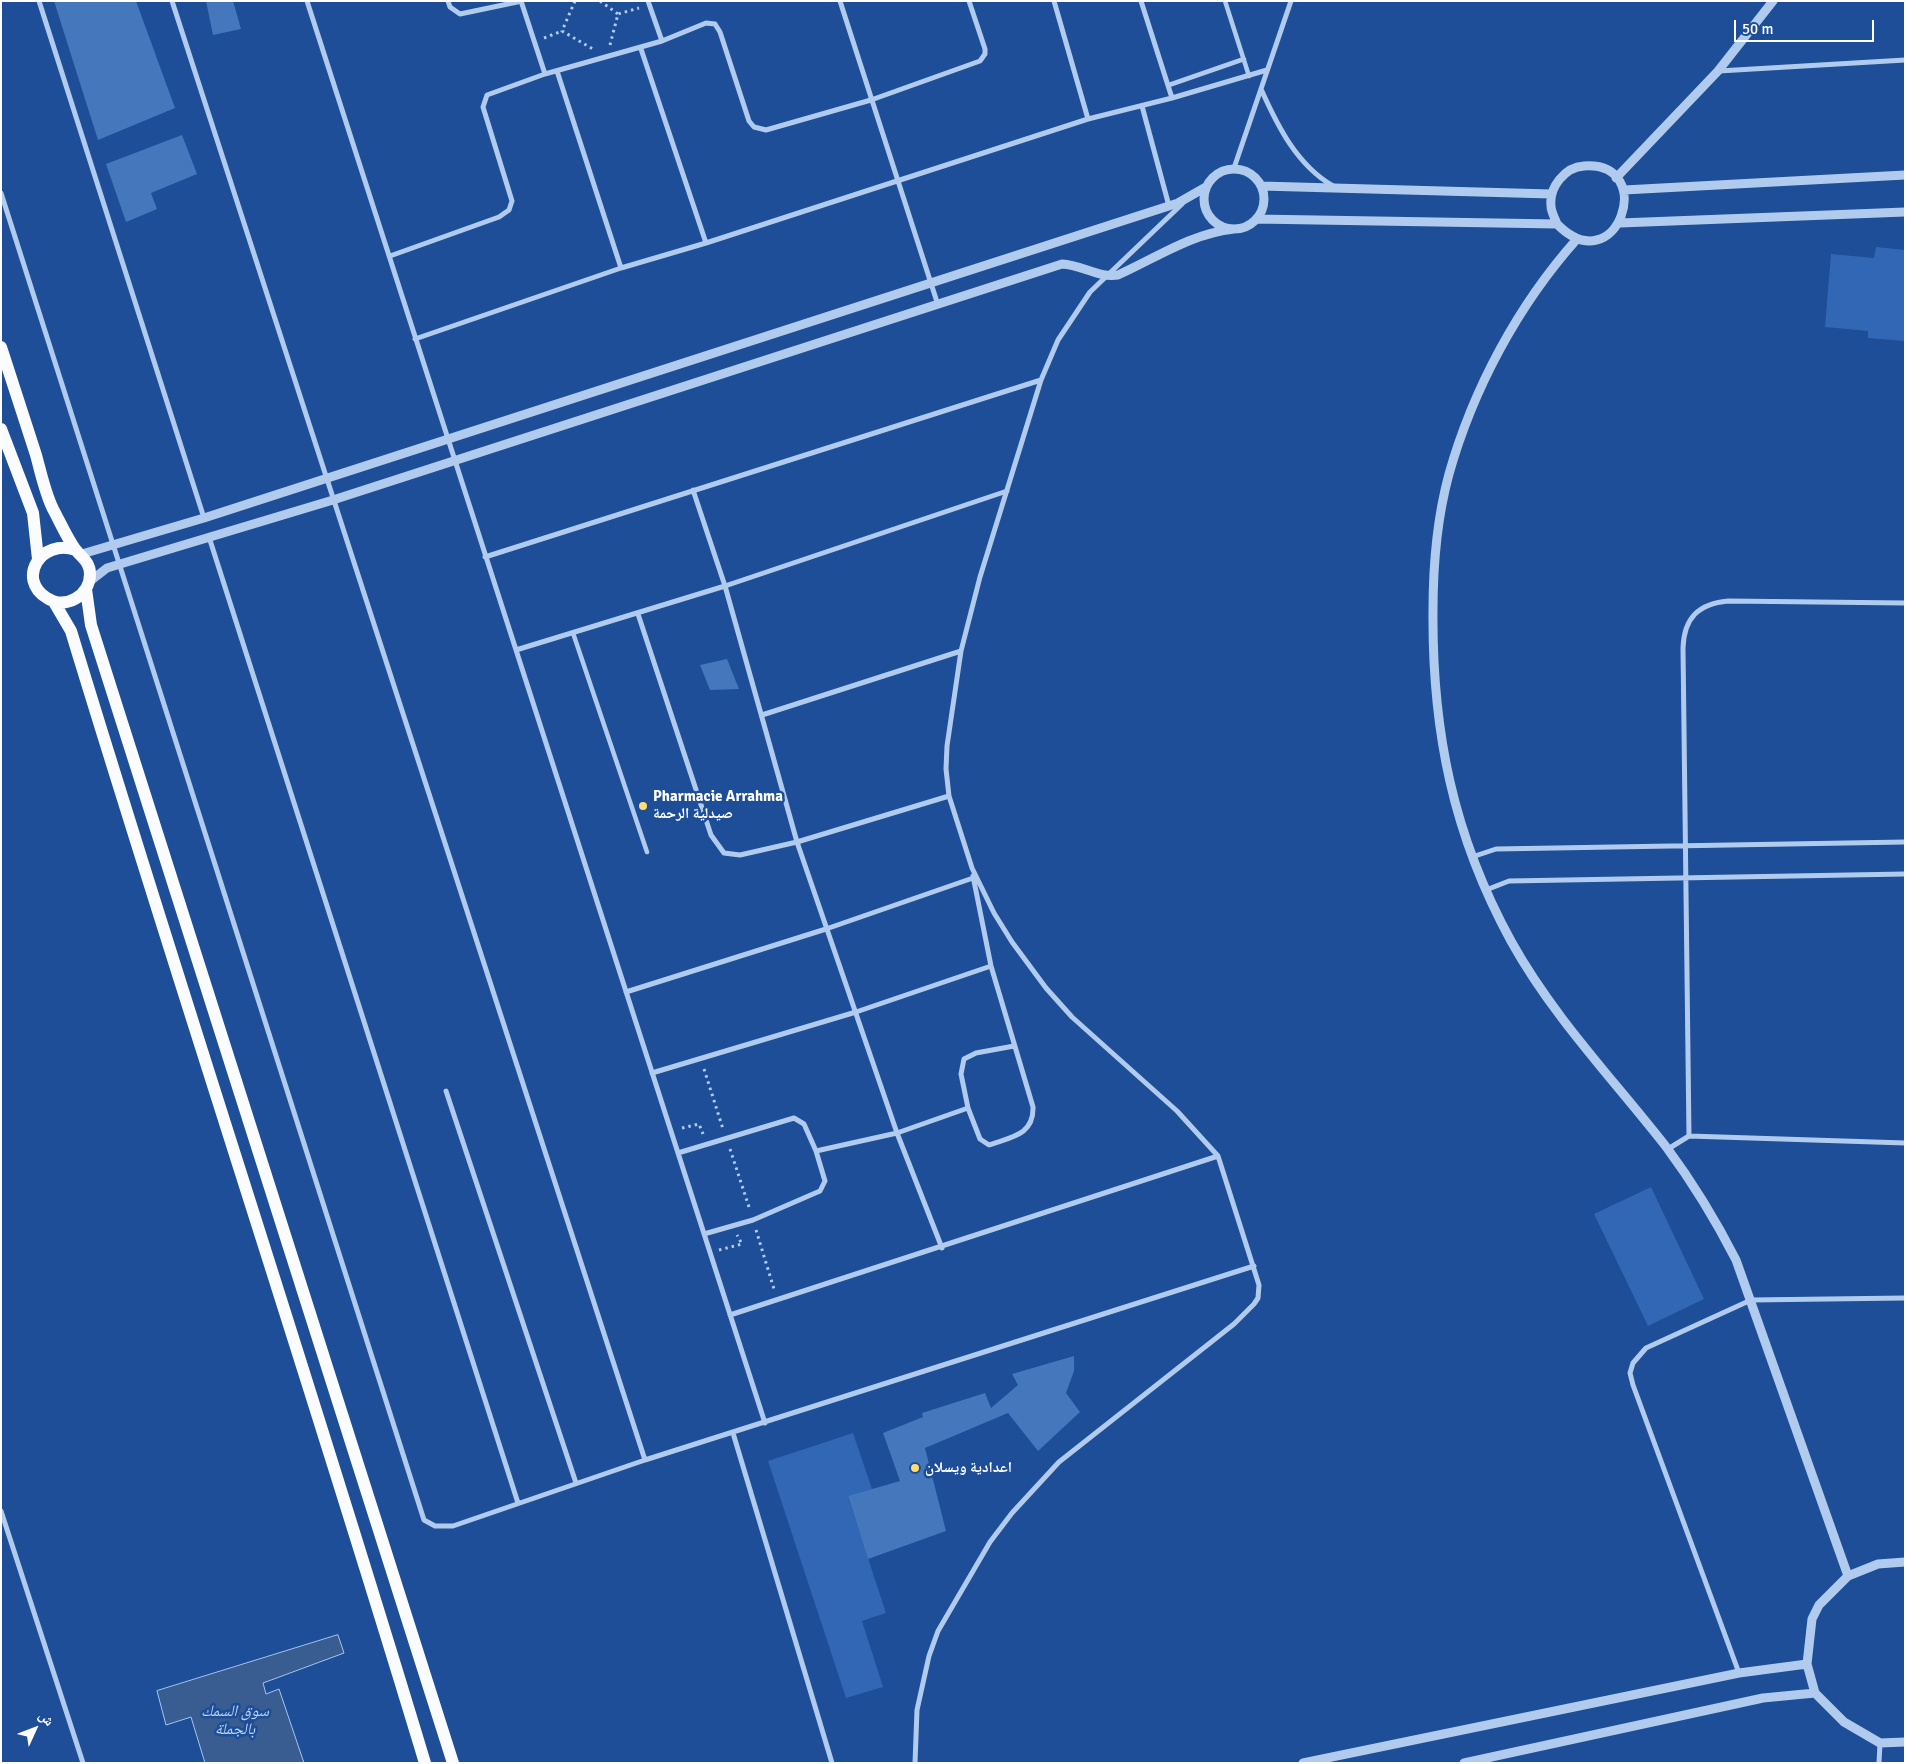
<!DOCTYPE html>
<meta charset="utf-8">
<style>
body{margin:0}
#map{position:relative;width:1906px;height:1764px;overflow:hidden;background:#1d4e97;font-family:Signika,"Noto Naskh Arabic",sans-serif}
canvas{display:block}
.frame{position:absolute;inset:0;border:2px solid #fff;pointer-events:none}
.north{position:absolute;left:10px;top:1704px;width:50px;height:50px;-webkit-text-stroke:4px #1d4e97;paint-order:stroke;rotate:47deg;font-size:14px;font-weight:700;line-height:20px;text-align:center;color:#fff}
.north::after{content:'';display:block;margin:auto;width:18px;height:22px;background:#fff;clip-path:polygon(50% 0,100% 100%,50% 72%,0 100%)}
.scale{position:absolute;left:1734px;top:20px;width:140px;height:22px;box-sizing:border-box;border:2px solid #fff;border-top:0;padding-left:6px;font-size:15px;line-height:18px;white-space:nowrap;color:#fff;-webkit-text-stroke:4px #1d4e97;paint-order:stroke}
</style>
<div id="map">
<canvas width="1906" height="1764"></canvas>
<div class="frame"></div>
<div class="north">ش</div>
<div class="scale">50 m</div>
</div>
<script>
const ctx = document.querySelector('canvas').getContext('2d');
ctx.lineJoin = 'round';
function paint(path, color) { ctx.fillStyle = color; ctx.fill(path, 'evenodd'); }
function trace(path, color, width, dash) { ctx.strokeStyle = color; ctx.lineWidth = width; ctx.lineCap = dash ? 'butt' : 'round'; ctx.setLineDash(dash || []); ctx.stroke(path); }
function write(font, color, halo, rows, align = 'center') {
  ctx.font = font + ' Signika,"Noto Naskh Arabic",sans-serif'; ctx.lineWidth = 5; ctx.setLineDash([]); ctx.textBaseline = 'middle'; ctx.strokeStyle = halo; ctx.fillStyle = color; for (const [text, x, y, turn = 0] of rows) {
    ctx.save(); ctx.translate(x, y); ctx.rotate((+turn || 0) * Math.PI / 180); ctx.textAlign = isNaN(turn) ? turn : align; if (halo) ctx.strokeText(text, 0, 0); ctx.fillText(text, 0, 0); ctx.restore();
  }
}
paint(new Path2D(`
 M 1876,247 L 1905,250 L 1905,341 L 1868,338 L 1868,331 L 1825,327 L 1831,254 L 1874,258 Z
 M 1651,1187 L 1704,1299 L 1648,1326 L 1594,1214 Z
 M 853,1433 L 872,1489 L 848,1497 L 886,1613 L 862,1621 L 883,1687 L 846,1698 L 768,1461 Z`), '#3167b4');
const water = new Path2D(`
 M 338,1635 L 344,1653 L 263,1683 L 266,1694 L 279,1689 L 304,1763 L 205,1763 L 191,1717 L 166,1725 L 157,1691 Z`);
paint(water, '#395c91');
trace(water, '#a5c5f1', 1);
paint(new Path2D(`
 M 54,1 L 136,1 L 175,108 L 98,140 Z
 M 206,1 L 233,1 L 241,29 L 213,35 Z
 M 182,135 L 197,174 L 151,193 L 157,209 L 126,222 L 106,164 Z
 M 727,659 L 739,689 L 710,690 L 700,665 Z
 M 1074,1356 L 1074,1371 L 1066,1393 L 1080,1412 L 1038,1451 L 1008,1413 L 925,1448 L 946,1531 L 868,1559 L 848,1496 L 900,1481 L 883,1433 L 923,1417 L 922,1413 L 985,1393 L 991,1408 L 1018,1385 L 1012,1374 Z`), '#4577bd');
trace(new Path2D(`
 M 575,1 L 562,31 L 593,49
 M 600,1 L 618,14
 M 544,38 L 562,31
 M 610,45 L 618,14 L 639,8
 M 704,1069 L 723,1129
 M 682,1128 L 699,1124 L 703,1134
 M 730,1149 L 750,1210
 M 756,1230 L 774,1289
 M 719,1250 L 742,1244 L 737,1235`), '#b1cbef', 3, [2.5, 4]);
trace(new Path2D(`
 M 1225,1 L 1249,76
 M 1169,85 L 1244,59
 M 573,633 L 647,852`), '#b1cbef', 4.5);
trace(new Path2D(`
 M 39,1 L 204,518
 M 172,1 L 645,1460
 M 307,1 L 765,1423
 M 448,1 L 450,7 L 460,14 L 522,1
 M 521,1 L 545,74
 M 648,1 L 662,41 L 706,23 L 715,24 L 720,32 L 749,121 L 754,127 L 766,130 L 871,100 L 980,61 L 985,54 L 985,49 L 969,1
 M 840,1 L 938,305
 M 1054,1 L 1088,119
 M 1141,1 L 1172,98
 M 641,49 L 706,243
 M 557,71 L 621,268 L 706,243 L 1088,119 L 1172,98 L 1267,70
 M 1719,71 L 1905,60
 M 1261,89 C 1278,127 1297,165 1333,186
 M 1142,106 L 1169,206
 M 1234,168 L 1291,1
 M 1,193 L 424,1520 L 435,1526 L 453,1526 L 645,1460 L 1254,1266
 M 390,256 L 499,217 L 509,210 L 512,201 L 483,107 L 487,95 L 545,74 L 662,41
 M 415,339 L 621,268
 M 693,490 L 725,586 L 797,842 L 897,1133 L 942,1248
 M 209,537 L 518,1503
 M 485,557 L 1041,380
 M 638,614 L 711,835 L 724,853 L 740,855 L 797,842 L 949,796
 M 516,650 L 725,586 L 1007,491
 M 762,715 L 961,651
 M 1472,857 L 1496,849 L 1905,842
 M 1486,890 L 1509,881 L 1905,874
 M 626,992 L 826,929 L 973,878
 M 652,1073 L 856,1012 L 991,966
 M 446,1091 L 576,1483
 M 968,1108 L 961,1074 L 964,1059 L 976,1053 L 1014,1046
 M 1689,1136 L 1683,648 C 1684,618 1698,604 1728,601 L 1905,603
 M 1668,1149 L 1689,1136 L 1905,1143
 M 678,1153 L 794,1118 L 804,1124 L 816,1151 L 897,1133 L 968,1108 L 980,1139 L 989,1145 C 1011,1137 1034,1135 1033,1107 L 991,966 L 973,876
 M 704,1234 L 753,1220 L 820,1191 L 825,1181 L 816,1151
 M 730,1315 L 1218,1156
 M 733,1433 L 832,1763
 M 1,1511 L 83,1763
 M 1739,1673 L 1633,1385 L 1630,1373 L 1633,1363 L 1646,1348 L 1751,1300 L 1905,1298
 M 915,1763 L 917,1710 L 929,1656 L 938,1631 L 990,1542 L 1012,1513 L 1059,1462 L 1234,1324 L 1254,1304 L 1258,1298 L 1259,1285 L 1218,1156 L 1177,1111 L 1072,1017 L 1046,988 L 1012,942 L 994,913 L 972,868 L 949,796 L 946,769 L 947,746 L 961,651 L 980,577 L 1041,380 L 1058,340 L 1090,292 L 1182,204
 M 1879,1763 L 1880,1743`), '#b1cbef', 5);
trace(new Path2D(`
 M1204 199a30 30 0 1 1 60 0a30 30 0 1 1-60 0Z
 M 1616,178 L 1718,71 L 1773,1
 M 1261,186 L 1551,194
 M 1624,190 L 1905,175
 M 1256,219 L 1557,224 C 1617,285 1659,161 1584,166 C 1565,167 1549,187 1551,206 C 1551,212 1555,218 1557,224
 M 1620,223 L 1905,212
 M 1577,239 C 1518,305 1473,389 1449,474 C 1437,518 1433,566 1433,611 C 1432,731 1453,835 1511,941 C 1553,1017 1614,1080 1667,1148 C 1693,1183 1716,1221 1736,1260 L 1848,1576
 M 82,554 L 204,518 L 1178,203 L 1206,187
 M 89,582 L 107,568 L 333,500 L 1062,264 C 1082,265 1098,278 1118,275 C 1158,257 1190,234 1234,229
 M 1905,1562 L 1878,1564 L 1848,1576 L 1819,1605 L 1812,1619 L 1807,1664 L 1815,1693 L 1844,1722 L 1880,1743 L 1905,1742
 M 1303,1763 L 1739,1673 L 1807,1664
 M 1464,1763 L 1763,1698 L 1815,1693`), '#b1cbef', 9);
trace(new Path2D(`
 M 1,347 C 13,383 24,419 36,455 C 41,473 45,493 53,509 C 60,522 67,538 75,549 C 82,558 90,562 90,574 C 90,596 65,610 47,598 C 16,579 41,538 76,550
 M 1,429 L 33,513 L 38,559
 M 86,589 L 91,625 L 453,1763
 M 54,602 L 71,631 C 186,1009 311,1384 425,1763`), '#fafcff', 12);
for (const [x, y, r, color] of [
 [643,806,5,"#ffdb70"],
 [915,1468,5,"#ffdb70"]
]) { const dot = new Path2D(); dot.arc(x, y, r, 0, 2 * Math.PI); ctx.fillStyle = color; ctx.fill(dot); trace(dot, '#1d4e97', 2); }
write('bold 15px', '#fff', '#1d4e97', [
 ["Pharmacie Arrahma",653,797],
 ["صيدلية الرحمة",653,814],
 ["اعدادية ويسلان",925,1468]
], 'left');
write('italic 16px', '#bed5f6', '#1d4e97', [
 ["سوق السمك",235,1712],
 ["بالجملة",235,1730]
]);
</script>
